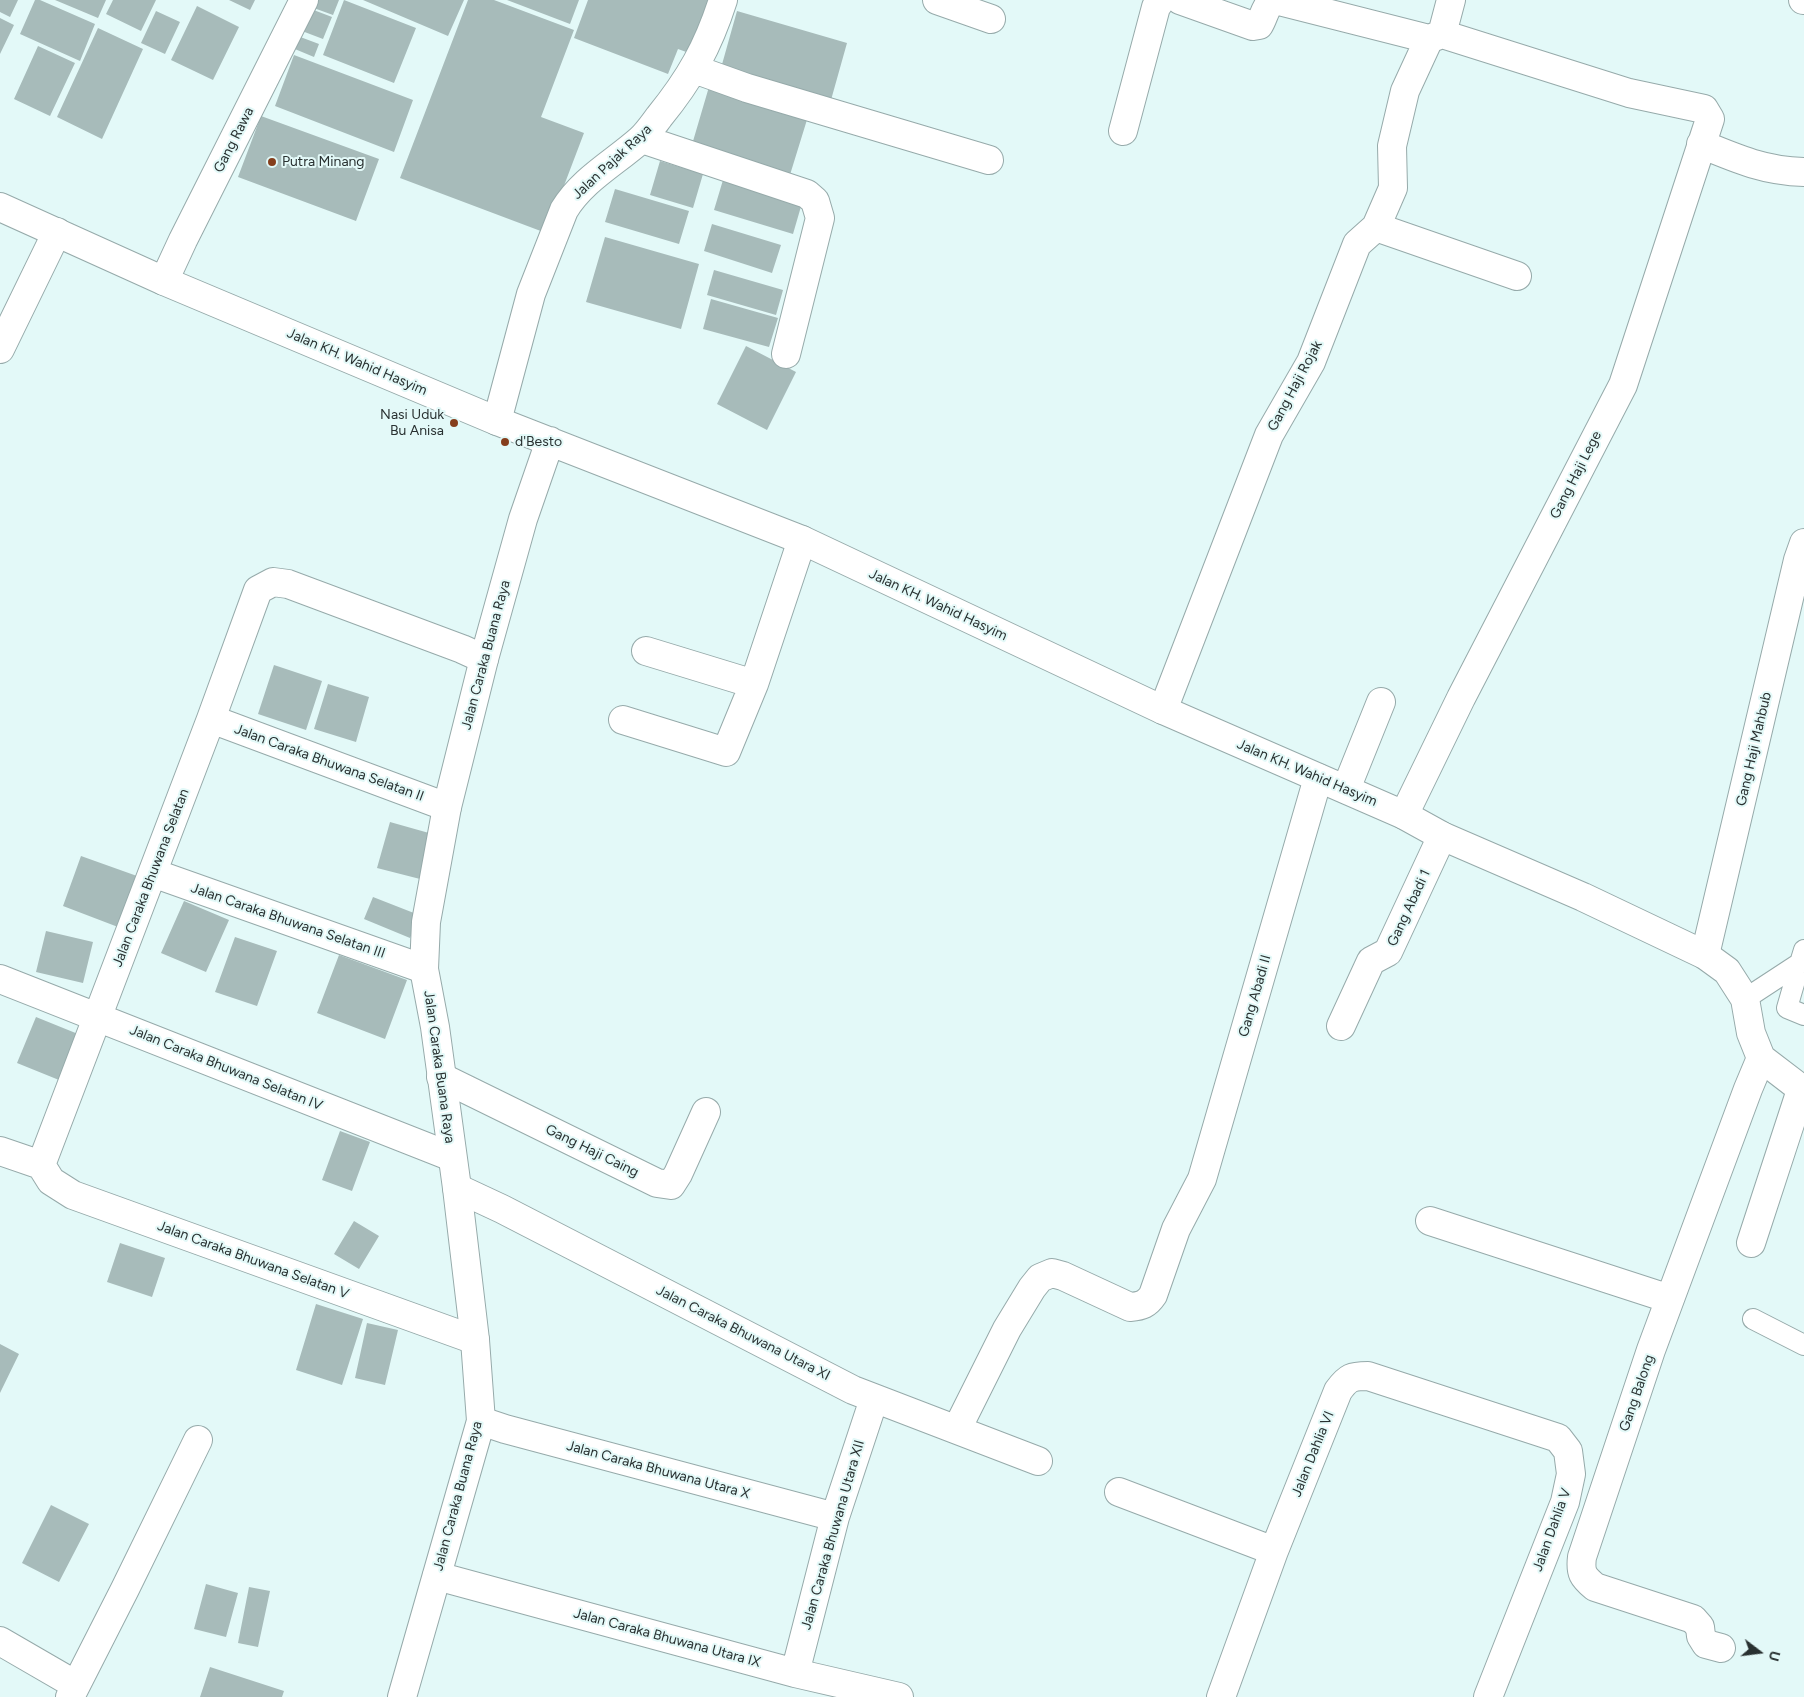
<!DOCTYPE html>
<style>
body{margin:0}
#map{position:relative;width:1804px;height:1697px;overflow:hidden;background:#e3f9f8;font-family:Figtree,sans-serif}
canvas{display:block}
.north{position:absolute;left:1734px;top:1627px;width:50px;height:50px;-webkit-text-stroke:4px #e3f9f8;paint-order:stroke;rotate:105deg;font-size:14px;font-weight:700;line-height:20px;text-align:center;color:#293131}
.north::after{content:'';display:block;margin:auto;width:18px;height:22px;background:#293131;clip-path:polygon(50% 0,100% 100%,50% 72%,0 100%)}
</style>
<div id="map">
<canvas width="1804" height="1697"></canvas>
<div class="north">U</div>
</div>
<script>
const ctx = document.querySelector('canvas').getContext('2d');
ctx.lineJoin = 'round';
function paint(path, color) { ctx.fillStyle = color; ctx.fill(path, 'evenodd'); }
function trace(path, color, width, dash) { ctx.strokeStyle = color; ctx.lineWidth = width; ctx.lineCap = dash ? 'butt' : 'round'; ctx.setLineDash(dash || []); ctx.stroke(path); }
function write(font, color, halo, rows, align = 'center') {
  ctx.font = font + ' Figtree,sans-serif'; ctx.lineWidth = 4; ctx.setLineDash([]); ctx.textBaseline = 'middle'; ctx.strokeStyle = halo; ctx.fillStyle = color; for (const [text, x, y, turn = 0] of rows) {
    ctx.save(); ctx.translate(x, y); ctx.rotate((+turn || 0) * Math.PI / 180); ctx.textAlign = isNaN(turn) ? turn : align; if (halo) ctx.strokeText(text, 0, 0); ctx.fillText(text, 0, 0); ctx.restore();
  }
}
paint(new Path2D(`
 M 0,0 L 18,0 L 10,17 L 0,12 Z
 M 35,0 L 40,0 L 95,24 L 80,61 L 20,34 Z
 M 55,0 L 106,0 L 98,18 Z
 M 113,0 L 156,0 L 141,31 L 106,14 Z
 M 229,0 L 255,0 L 250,10 Z
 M 313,0 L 339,0 L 333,15 L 311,7 Z
 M 344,0 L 416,28 L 394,83 L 323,55 Z
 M 363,0 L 464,0 L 448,36 Z
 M 468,0 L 494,0 L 574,30 L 541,117 L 584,133 L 546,233 L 400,178 Z
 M 507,0 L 579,0 L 570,24 Z
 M 588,0 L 709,0 L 689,53 L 678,49 L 668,74 L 574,38 Z
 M 197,6 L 239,27 L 213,80 L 171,60 Z
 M 311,9 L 332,17 L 323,39 L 302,31 Z
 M 156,11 L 180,22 L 165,54 L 141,43 Z
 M 737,11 L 847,43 L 831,100 L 721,68 Z
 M 0,18 L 14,25 L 0,54 Z
 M 98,28 L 143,49 L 102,139 L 57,117 Z
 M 295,35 L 319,44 L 314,57 L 290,47 Z
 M 38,46 L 75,63 L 50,116 L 14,99 Z
 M 294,55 L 413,100 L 394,152 L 275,106 Z
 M 711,80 L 810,110 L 789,178 L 691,148 Z
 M 261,116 L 379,159 L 356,221 L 238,177 Z
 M 660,161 L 703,174 L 693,208 L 650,195 Z
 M 723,180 L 802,203 L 793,234 L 714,210 Z
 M 615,189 L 689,211 L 679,244 L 605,222 Z
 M 712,224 L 781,245 L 772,273 L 704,251 Z
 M 605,237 L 699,264 L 681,329 L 586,302 Z
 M 714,270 L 783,290 L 776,315 L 707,295 Z
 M 711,299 L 778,318 L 769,347 L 703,329 Z
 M 746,346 L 796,372 L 767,430 L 717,404 Z
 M 274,665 L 322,681 L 306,730 L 258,714 Z
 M 328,684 L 369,697 L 356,742 L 314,729 Z
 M 390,822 L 436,835 L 424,880 L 377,868 Z
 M 81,856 L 137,876 L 118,927 L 63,906 Z
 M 373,897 L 419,915 L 410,938 L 364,919 Z
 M 184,901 L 229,920 L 206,972 L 161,953 Z
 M 46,931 L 93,942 L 83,983 L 36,972 Z
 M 235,937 L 277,951 L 257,1006 L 215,992 Z
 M 339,955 L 407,980 L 385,1039 L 317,1013 Z
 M 36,1017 L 78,1034 L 59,1080 L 17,1063 Z
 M 340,1131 L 370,1142 L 352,1191 L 322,1180 Z
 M 354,1221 L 379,1236 L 359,1269 L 334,1254 Z
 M 120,1243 L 165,1258 L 152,1297 L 107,1282 Z
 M 316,1304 L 363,1319 L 342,1385 L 296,1370 Z
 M 367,1323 L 398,1330 L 385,1385 L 355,1378 Z
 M 0,1344 L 19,1354 L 0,1393 Z
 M 51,1505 L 89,1524 L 59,1582 L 22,1563 Z
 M 206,1584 L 238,1593 L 226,1637 L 194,1629 Z
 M 249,1587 L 270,1591 L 258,1647 L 238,1643 Z
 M 210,1667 L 284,1691 L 282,1697 L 200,1697 Z`), '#a7bbba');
const service = new Path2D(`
 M 1800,963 L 1787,1008 L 1804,1015
 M 1745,999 L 1800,963 L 1804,950
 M 1753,1319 L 1804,1345`);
const minor = new Path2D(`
 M 937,0 L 991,19
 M 1180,0 L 1253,26 L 1259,25 C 1264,17 1265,7 1272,1 L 1279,1 L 1429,39 L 1442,34 L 1451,0
 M 1803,0 L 1804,0
 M 694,69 L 747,88 L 989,160
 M 1123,131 L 1156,7 L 1161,0
 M 642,139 L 807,194 L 815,201 L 820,218 L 786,354
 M 1701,144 C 1737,159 1765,171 1804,172
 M 1376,227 L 1517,276
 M 164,281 L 183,240 L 304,0
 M 0,349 L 57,232
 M 497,421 L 531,294 L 564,210 C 582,180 614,163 640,140 C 647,134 653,125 659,117 C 690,79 708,47 723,0
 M 646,651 L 754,684
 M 1163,710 L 1269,435 L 1311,362 L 1357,244 L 1376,227 L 1393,188 L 1392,146 L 1405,91 L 1429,39
 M 211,719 L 447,807
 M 623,720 L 726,752 L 754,684 L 802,540
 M 1346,789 L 1381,702
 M 1404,815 L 1461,698 L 1623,385 L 1710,119 L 1704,109 L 1629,93 L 1442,34
 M 153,873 L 424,969
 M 1705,955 L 1798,560 L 1804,543
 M 0,979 L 452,1157
 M 1341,1026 L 1371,961 L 1388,952 L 1442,836
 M 441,1077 L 657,1183 L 671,1185 L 678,1174 L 706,1112
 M 0,1151 L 41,1165
 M 41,1165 L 211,719 L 258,590 L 273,582 L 288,584 L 462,649 L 484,659
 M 41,1165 L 51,1181 L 73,1195 L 475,1340
 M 457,1188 L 502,1209 L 853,1390 L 1038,1461
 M 1430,1221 L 1670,1299
 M 1751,1243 L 1801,1090
 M 481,1421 L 505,1429 L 835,1517
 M 957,1429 L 1007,1329 L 1032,1288 L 1040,1278 L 1052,1273 L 1063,1276 L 1130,1307 C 1142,1306 1147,1304 1153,1295 L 1176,1229 L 1202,1179 L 1318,778
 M 1119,1492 L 1274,1551
 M 437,1576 L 795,1673 L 899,1697
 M 0,1641 L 76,1685
 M 1721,1648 L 1706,1644 L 1701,1636 L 1700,1627 L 1693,1619 L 1595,1587 C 1583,1577 1580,1573 1582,1557 L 1651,1350 L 1748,1089 L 1761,1058
 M 795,1673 L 835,1517 L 874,1399
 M 70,1697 L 125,1589 L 198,1440
 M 1221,1697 L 1274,1551 L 1338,1391 C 1348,1377 1352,1376 1368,1376 L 1558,1438 L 1568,1451 L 1571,1474 L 1565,1502 L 1488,1697`);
const tertiary = new Path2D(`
 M 0,207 L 164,281 L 497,421 L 802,540 L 1163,710 L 1404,815 L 1442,836 L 1583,897 L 1705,955 L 1727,971 L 1745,999 L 1751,1033 L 1761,1058 L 1804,1091
 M 402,1697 L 481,1421 L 475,1340 L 457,1188 L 435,1027 L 424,969 L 426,922 L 447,807 L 484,659 L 523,519 L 550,441`);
trace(service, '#96aaaa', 22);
trace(minor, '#96aaaa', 30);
trace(tertiary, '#96aaaa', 30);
trace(service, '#fff', 20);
trace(minor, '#fff', 28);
trace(tertiary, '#fff', 28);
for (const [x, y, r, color] of [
 [272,162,5,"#853e1c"],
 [454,423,5,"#853e1c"],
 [505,442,5,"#853e1c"]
]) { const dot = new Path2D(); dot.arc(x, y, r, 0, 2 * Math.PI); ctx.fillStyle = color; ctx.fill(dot); trace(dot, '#e3f9f8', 2); }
write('14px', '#293131', '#e3f9f8', [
 ["Gang Rawa",234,140,-63],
 ["Jalan Pajak Raya",612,162,-43],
 ["Jalan KH. Wahid Hasyim",357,362,23],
 ["Gang Haji Rojak",1295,386,-62],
 ["Gang Haji Lege",1576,475,-63],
 ["Jalan KH. Wahid Hasyim",938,605,25],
 ["Jalan Caraka Buana Raya",486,655,-75],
 ["Gang Haji Mahbub",1754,749,-77],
 ["Jalan Caraka Bhuwana Selatan II",329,763,20],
 ["Jalan KH. Wahid Hasyim",1307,773,23],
 ["Jalan Caraka Bhuwana Selatan",151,878,-69],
 ["Gang Abadi 1",1409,908,-65],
 ["Jalan Caraka Bhuwana Selatan III",288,921,19],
 ["Gang Abadi II",1255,996,-74],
 ["Jalan Caraka Buana Raya",439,1067,82],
 ["Jalan Caraka Bhuwana Selatan IV",226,1068,22],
 ["Gang Haji Caing",592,1151,26],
 ["Jalan Caraka Bhuwana Selatan V",253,1260,20],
 ["Jalan Caraka Bhuwana Utara XI",743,1333,27],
 ["Gang Balong",1637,1393,-71],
 ["Jalan Dahlia VI",1313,1454,-68],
 ["Jalan Caraka Bhuwana Utara X",658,1470,15],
 ["Jalan Caraka Buana Raya",458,1496,-75],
 ["Jalan Dahlia V",1552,1530,-70],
 ["Jalan Caraka Bhuwana Utara XII",833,1535,-74],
 ["Jalan Caraka Bhuwana Utara IX",667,1638,15]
]);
write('14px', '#293131', '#e3f9f8', [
 ["Putra Minang",282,162],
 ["Nasi Uduk",444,415,"right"],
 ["Bu Anisa",444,431,"right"],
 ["d'Besto",515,442]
], 'left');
</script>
